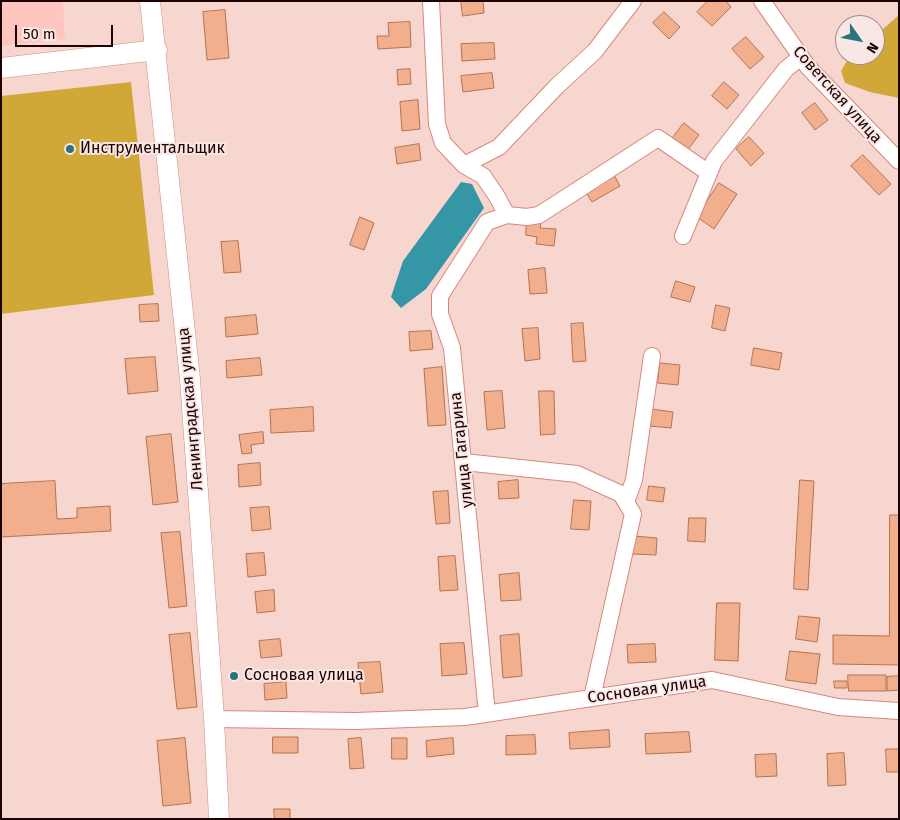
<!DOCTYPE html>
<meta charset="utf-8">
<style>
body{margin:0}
#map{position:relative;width:900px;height:820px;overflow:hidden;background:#f8d6d0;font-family:"Fira Sans",sans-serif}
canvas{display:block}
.frame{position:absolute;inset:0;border:2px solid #1c0302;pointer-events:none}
.north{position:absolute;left:835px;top:15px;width:50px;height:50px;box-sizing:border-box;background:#f9e7e5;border:1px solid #a18c8a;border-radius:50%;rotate:123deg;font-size:14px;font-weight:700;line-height:20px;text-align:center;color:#1c0302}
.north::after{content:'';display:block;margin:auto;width:18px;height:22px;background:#2b737d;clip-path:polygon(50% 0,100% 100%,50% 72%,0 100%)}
.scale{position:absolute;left:15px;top:25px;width:98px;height:22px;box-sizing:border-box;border:2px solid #1c0302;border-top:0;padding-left:6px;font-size:15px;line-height:18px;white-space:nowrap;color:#1c0302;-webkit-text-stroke:4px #f9e7e5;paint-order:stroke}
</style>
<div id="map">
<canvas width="900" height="820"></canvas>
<div class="frame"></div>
<div class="north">N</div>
<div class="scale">50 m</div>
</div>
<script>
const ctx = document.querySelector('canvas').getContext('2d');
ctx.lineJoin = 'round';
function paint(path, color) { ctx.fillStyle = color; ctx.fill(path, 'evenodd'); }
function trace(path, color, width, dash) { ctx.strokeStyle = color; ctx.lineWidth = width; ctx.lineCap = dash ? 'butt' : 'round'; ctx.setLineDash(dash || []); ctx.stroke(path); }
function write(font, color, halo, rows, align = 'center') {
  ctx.font = font + ' "Fira Sans",sans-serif'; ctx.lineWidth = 4; ctx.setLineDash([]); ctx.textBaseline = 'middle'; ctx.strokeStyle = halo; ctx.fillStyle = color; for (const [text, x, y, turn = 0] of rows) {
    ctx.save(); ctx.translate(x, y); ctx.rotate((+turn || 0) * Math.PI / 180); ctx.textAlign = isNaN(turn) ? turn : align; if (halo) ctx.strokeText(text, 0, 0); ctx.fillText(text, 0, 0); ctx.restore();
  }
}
paint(new Path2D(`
 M 1,1 L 63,1 L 65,39 L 1,46 Z`), '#fec6be');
paint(new Path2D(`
 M 899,15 L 899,98 L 870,92 L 845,83 L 841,71 L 848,59 L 852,55 L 875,55 L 875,36 Z
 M 131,82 L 154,295 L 1,314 L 1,96 Z`), '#d1a837');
paint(new Path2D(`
 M 461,182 L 472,184 L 484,208 L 426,289 L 401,308 L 391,297 L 403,261 Z`), '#3597a5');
const building = new Path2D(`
 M 461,1 L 483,1 L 484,13 L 463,16 Z
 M 708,1 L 726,1 L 731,7 L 712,26 L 697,12 Z
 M 225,10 L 229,58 L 207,60 L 203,12 Z
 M 664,12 L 680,27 L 669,39 L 653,23 Z
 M 410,22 L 411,47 L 378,49 L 377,36 L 389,36 L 388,23 Z
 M 746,37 L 764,57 L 750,69 L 732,49 Z
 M 494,43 L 495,59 L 462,61 L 461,44 Z
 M 410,69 L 411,84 L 398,85 L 397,70 Z
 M 492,73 L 494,88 L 463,92 L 461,76 Z
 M 724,82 L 739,95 L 727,109 L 712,96 Z
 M 418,100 L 420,129 L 402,131 L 400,102 Z
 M 815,103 L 828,120 L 815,130 L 802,113 Z
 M 684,123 L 699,135 L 686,152 L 671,140 Z
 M 749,137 L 764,153 L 751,166 L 736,149 Z
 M 419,144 L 421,160 L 397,164 L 395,148 Z
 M 863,155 L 891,184 L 879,195 L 851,166 Z
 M 613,173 L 620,186 L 592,202 L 584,189 Z
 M 719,183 L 737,194 L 714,229 L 697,217 Z
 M 360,217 L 374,223 L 364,250 L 350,245 Z
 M 527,220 L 541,222 L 540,228 L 556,229 L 554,246 L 536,244 L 537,237 L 526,235 Z
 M 238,241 L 241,272 L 224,273 L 221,242 Z
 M 545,268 L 547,293 L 530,294 L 528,270 Z
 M 676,281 L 695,287 L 690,302 L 671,297 Z
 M 158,304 L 159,321 L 140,322 L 139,305 Z
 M 716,305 L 730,308 L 725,331 L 712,328 Z
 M 256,315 L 258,334 L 226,337 L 225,318 Z
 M 583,323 L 586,361 L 573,362 L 571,324 Z
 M 538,328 L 540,359 L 525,361 L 522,329 Z
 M 431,331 L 433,349 L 410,351 L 409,332 Z
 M 754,348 L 782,353 L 779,370 L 751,365 Z
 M 155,357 L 158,391 L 128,394 L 125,359 Z
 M 260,358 L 262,375 L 227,378 L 226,361 Z
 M 660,363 L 680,365 L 678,385 L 658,383 Z
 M 442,367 L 446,425 L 428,426 L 424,369 Z
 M 502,391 L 505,428 L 487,430 L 484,392 Z
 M 539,391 L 554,391 L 555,434 L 541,435 Z
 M 313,407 L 314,431 L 271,433 L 270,410 Z
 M 651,409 L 673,412 L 671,428 L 650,426 Z
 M 263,432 L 264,443 L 251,445 L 252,453 L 242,454 L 239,435 Z
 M 171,434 L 178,502 L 153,505 L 146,437 Z
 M 260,463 L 261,485 L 239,487 L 238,465 Z
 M 518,480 L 519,498 L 499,499 L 498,482 Z
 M 800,480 L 814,481 L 808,590 L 794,589 Z
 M 55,481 L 57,519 L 77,518 L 77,508 L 110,506 L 111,531 L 1,537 L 1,484 Z
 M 649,486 L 665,488 L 663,502 L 647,500 Z
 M 448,491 L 450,523 L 436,524 L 433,492 Z
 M 574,500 L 591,501 L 589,530 L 571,529 Z
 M 269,507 L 271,529 L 252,531 L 250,508 Z
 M 890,515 L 899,515 L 899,665 L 833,664 L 833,635 L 889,636 Z
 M 689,518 L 706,518 L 705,542 L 688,541 Z
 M 180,532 L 187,606 L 169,608 L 161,533 Z
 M 634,536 L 657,538 L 656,555 L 633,554 Z
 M 264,553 L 266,575 L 248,577 L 246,554 Z
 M 455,556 L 458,590 L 440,591 L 438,557 Z
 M 519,573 L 521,600 L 501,601 L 499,575 Z
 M 274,590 L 275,611 L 257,613 L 255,592 Z
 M 717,603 L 740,603 L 738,661 L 715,660 Z
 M 799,616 L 820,618 L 817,642 L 796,639 Z
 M 190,633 L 197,707 L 177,709 L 169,635 Z
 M 519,634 L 522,676 L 503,678 L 500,636 Z
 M 280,639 L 282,656 L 261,658 L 259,641 Z
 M 464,643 L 467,674 L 442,676 L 440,644 Z
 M 655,644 L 656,662 L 628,663 L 627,645 Z
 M 790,651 L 820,654 L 816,684 L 786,680 Z
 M 380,662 L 383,692 L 361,694 L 358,663 Z
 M 848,675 L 886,675 L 886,691 L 849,691 Z
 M 899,676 L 899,690 L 887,691 L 887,677 Z
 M 834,681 L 847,681 L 847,688 L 835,688 Z
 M 286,682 L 287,698 L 265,700 L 264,684 Z
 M 609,730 L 610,747 L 570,749 L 569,733 Z
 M 689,732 L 691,752 L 646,754 L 645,734 Z
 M 535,735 L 536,754 L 506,755 L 506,736 Z
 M 273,737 L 298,737 L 298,753 L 273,753 Z
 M 185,738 L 191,803 L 163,806 L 157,741 Z
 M 361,738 L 364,768 L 350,769 L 348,739 Z
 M 392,738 L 407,738 L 407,759 L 392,759 Z
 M 453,738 L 454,754 L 427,757 L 426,741 Z
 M 886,749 L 899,749 L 899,772 L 887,772 Z
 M 844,753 L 846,785 L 828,786 L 827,754 Z
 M 776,754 L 777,776 L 756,777 L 755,755 Z
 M 274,809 L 290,809 L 290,819 L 275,819 Z`);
paint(building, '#f2af8d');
trace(building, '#b5724f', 1);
const minor = new Path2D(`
 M 431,1 L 437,124 L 443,143 L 464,165 L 483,176 L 496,195 L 507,215 L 487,222 L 440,296 L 440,314 L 452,348 L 487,714
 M 762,1 L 808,67 L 899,161
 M 464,165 L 499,147 L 557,86 L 595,51 L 633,1
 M 507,215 L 527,217 L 539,215 L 658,138 L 709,173
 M 683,236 L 714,161 L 786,69 L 801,57
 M 464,462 L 577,474 L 621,494 L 633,514 L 592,698
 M 626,502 L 634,480 L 652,356
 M 214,719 L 355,721 L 465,717 L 712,680 L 838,707 L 899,711`);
const major = new Path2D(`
 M 150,1 L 190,379 L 214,719 L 219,819
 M 1,68 L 157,50`);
trace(minor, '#d7887e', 18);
trace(major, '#d7887e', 21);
trace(minor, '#fff', 16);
trace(major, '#fff', 20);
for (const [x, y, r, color] of [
 [70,149,5,"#2b737d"],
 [234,676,5,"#2b737d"]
]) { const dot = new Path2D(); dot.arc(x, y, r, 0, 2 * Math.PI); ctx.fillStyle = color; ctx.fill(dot); trace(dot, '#f9e7e5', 2); }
write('16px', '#1c0302', '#f9e7e5', [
 ["Советская улица",837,95,48],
 ["Ленинградская улица",191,409,-95],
 ["улица Гагарина",462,450,-96],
 ["Сосновая улица",647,690,-8]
]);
write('16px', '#1c0302', '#f9e7e5', [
 ["Инструментальщик",80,149],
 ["Сосновая улица",244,676]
], 'left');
</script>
